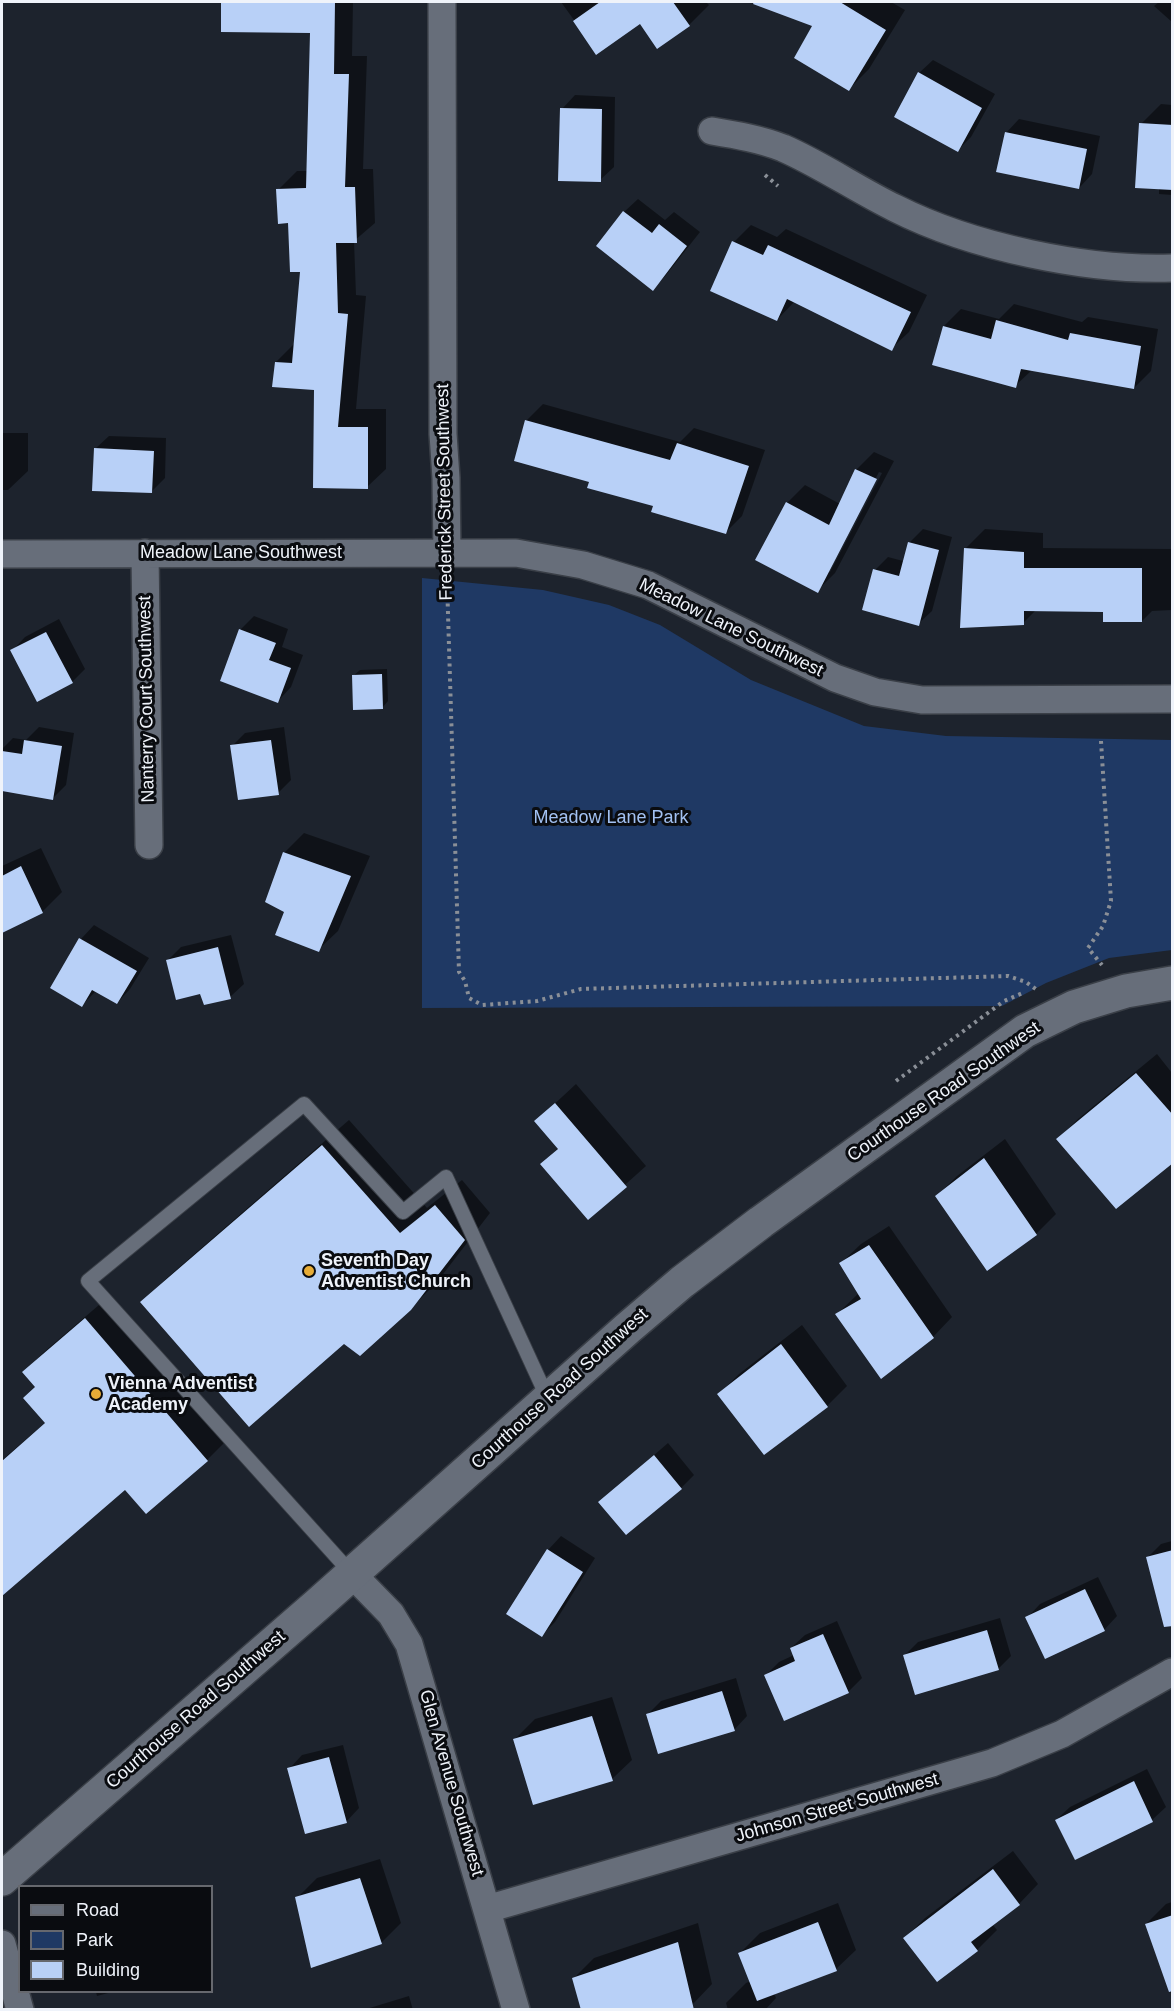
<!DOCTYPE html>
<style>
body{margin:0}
#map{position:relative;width:1174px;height:2011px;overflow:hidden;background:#1d232d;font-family:Helvetica,sans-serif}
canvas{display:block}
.frame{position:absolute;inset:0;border:3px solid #eff3fa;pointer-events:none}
.legend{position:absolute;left:18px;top:1885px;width:195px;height:108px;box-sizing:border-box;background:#0a0c10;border:2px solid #66686e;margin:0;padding:8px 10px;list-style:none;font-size:18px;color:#eff3fa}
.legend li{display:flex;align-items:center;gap:12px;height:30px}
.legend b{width:30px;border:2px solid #66686e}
</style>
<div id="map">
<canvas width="1174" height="2011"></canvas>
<div class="frame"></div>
<ul class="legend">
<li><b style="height:8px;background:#676e7a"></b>Road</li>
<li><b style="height:16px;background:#1f3964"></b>Park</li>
<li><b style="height:16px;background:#b8d0f7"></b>Building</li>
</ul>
</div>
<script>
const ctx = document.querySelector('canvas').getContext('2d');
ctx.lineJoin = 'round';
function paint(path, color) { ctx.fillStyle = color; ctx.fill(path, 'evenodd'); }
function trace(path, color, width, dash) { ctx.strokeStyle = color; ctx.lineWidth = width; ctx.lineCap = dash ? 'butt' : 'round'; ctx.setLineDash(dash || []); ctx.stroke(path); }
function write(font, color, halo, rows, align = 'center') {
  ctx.font = font + ' Helvetica,sans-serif'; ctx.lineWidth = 6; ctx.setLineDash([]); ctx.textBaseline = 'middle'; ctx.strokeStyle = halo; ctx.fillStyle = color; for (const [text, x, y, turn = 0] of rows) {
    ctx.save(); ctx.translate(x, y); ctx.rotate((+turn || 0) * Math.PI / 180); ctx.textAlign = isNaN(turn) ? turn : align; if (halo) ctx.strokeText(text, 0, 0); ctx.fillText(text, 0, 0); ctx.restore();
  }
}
paint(new Path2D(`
 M 422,578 L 543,590 L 609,605 L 660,625 L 751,680 L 864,726 L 946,736 L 1172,740 L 1172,950 L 1109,958 L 1046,983 L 1002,1006 L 422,1008 Z`), '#1f3964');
paint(new Path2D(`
 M 223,2 L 353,2 L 352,56 L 367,56 L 363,169 L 373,169 L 375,223 L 354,241 L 356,295 L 366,296 L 356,409 L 386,409 L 386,469 L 367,487 L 315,389 L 276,362 L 295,343 L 302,270 L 290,222 L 278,190 L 297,171 L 308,171 L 312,31 L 223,31 Z
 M 561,2 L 706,2 L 709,5 L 689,25 L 640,22 L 597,52 Z
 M 751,2 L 891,2 L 905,10 L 869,69 L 849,89 L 814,25 Z
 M 1159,2 L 1172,2 L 1172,22 L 1154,6 Z
 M 933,60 L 995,94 L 971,137 L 958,150 L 919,73 Z
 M 575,95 L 615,97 L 614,167 L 600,180 L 562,109 Z
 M 1161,104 L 1172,105 L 1172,195 L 1159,194 L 1159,188 L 1141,124 Z
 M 1019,119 L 1100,136 L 1092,174 L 1079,188 L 1006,133 Z
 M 638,199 L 665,220 L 674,212 L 700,232 L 666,275 L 653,289 L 598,246 L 624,212 Z
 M 751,225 L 777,237 L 786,229 L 927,295 L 909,332 L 891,349 L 794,302 L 777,320 L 734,242 Z
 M 1014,304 L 1082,322 L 1088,317 L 1158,329 L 1151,371 L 1134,388 L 1032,370 L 1015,386 L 944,326 L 961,309 L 999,319 Z
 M 543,404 L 680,442 L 694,428 L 765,450 L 742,516 L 725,533 L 655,505 L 526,421 Z
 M 2,433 L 28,433 L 28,471 L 8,490 L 2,490 Z
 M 109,436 L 166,438 L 165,478 L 151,492 L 95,449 Z
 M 874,452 L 894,461 L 835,573 L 817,591 L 787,503 L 805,485 L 840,504 L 856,470 ZM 879,472 L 882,473 L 830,572 L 827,572 Z
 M 923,529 L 952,537 L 932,611 L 918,624 L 875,570 L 888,557 L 903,561 L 910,542 Z
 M 985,529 L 1043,533 L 1043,548 L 1172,549 L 1172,610 L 1152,611 L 1142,621 L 1105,610 L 1036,610 L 1023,623 L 965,549 Z
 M 254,616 L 288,629 L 282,647 L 303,655 L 291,687 L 278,701 L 240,630 Z
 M 59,619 L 85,669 L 72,682 L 12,651 L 25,637 Z
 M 387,669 L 388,701 L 382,708 L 353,676 L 360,670 Z
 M 39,727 L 74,733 L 66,785 L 53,798 L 2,790 L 2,749 L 13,738 L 26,740 Z
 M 284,727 L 291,780 L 278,793 L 232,746 L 245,733 Z
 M 304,833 L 370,856 L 338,931 L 318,950 L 286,911 L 284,853 Z
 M 41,848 L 62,892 L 42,912 L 2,931 L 2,866 Z
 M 94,925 L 149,958 L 130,989 L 117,1003 L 95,992 L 82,1005 L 52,988 L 81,939 Z
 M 231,935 L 244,984 L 230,997 L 201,992 L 168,960 L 181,947 Z
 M 1157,1054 L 1172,1073 L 1172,1161 L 1058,1139 L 1078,1119 Z
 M 576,1084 L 646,1166 L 588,1218 L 542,1165 L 559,1147 L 536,1121 Z
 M 349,1120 L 427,1208 L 462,1180 L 490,1213 L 437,1282 L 410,1309 L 344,1342 L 142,1302 L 168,1277 Z
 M 1005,1139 L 1056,1214 L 1036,1234 L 988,1269 L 937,1196 L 957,1176 Z
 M 889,1226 L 952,1317 L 933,1337 L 837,1314 L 859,1293 L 841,1263 L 861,1244 Z
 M 106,1299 L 227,1440 L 207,1460 L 147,1512 L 125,1487 L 2,1594 L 2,1460 L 46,1422 L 36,1386 L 24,1372 L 44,1352 Z
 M 802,1325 L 847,1386 L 827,1406 L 765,1452 L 719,1394 L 739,1374 Z
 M 668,1443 L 694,1475 L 681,1488 L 600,1502 Z
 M 561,1536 L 595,1558 L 555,1622 L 542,1635 L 548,1550 Z
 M 1172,1541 L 1172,1595 L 1148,1557 L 1161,1544 Z
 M 1098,1577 L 1117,1616 L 1104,1630 L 1027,1618 L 1040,1604 Z
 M 1000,1618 L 1011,1656 L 998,1669 L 904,1656 L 918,1642 Z
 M 837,1621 L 862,1678 L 848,1692 L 785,1719 L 766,1675 L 779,1662 L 794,1655 L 791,1648 L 805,1635 Z
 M 736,1678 L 747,1716 L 734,1730 L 648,1714 L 661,1701 Z
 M 612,1697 L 632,1760 L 612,1779 L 515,1739 L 535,1719 Z
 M 343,1745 L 359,1808 L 346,1822 L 289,1769 L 302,1755 Z
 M 1147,1769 L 1166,1807 L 1152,1820 L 1075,1858 L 1056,1820 L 1070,1807 Z
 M 1013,1851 L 1038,1884 L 1019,1904 L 992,1924 L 997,1930 L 977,1950 L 937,1980 L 905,1938 L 925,1918 Z
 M 380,1859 L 401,1923 L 381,1943 L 297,1898 L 317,1878 Z
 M 1172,1902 L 1172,1996 L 1146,1924 L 1166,1904 Z
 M 838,1903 L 856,1950 L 836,1969 L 774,1993 L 776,1998 L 765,2010 L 728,2010 L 726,2003 L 746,1983 L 751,1981 L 740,1953 L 760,1933 Z
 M 698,1923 L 712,1984 L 692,2005 L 574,1978 L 594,1958 Z
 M 96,1992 L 112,1992 L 97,1996 Z
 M 409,1996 L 413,2010 L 363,2010 Z`), '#0007');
paint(new Path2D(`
 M 221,2 L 335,2 L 334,74 L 349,74 L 345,187 L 355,187 L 357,243 L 336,243 L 338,313 L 348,314 L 338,427 L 368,427 L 368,489 L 313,488 L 314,390 L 272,387 L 275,362 L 292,363 L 300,272 L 290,272 L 288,223 L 278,224 L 276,189 L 306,188 L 310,33 L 221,32 Z
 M 600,2 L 673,2 L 690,26 L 657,49 L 640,24 L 596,55 L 573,21 Z
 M 754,2 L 840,2 L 886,30 L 849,91 L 794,58 L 812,26 L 753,4 Z
 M 918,72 L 982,108 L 958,152 L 894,117 Z
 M 560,108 L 602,109 L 601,182 L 558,181 Z
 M 1139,123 L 1173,125 L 1173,190 L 1135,188 Z
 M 1005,132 L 1087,149 L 1079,189 L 996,172 Z
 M 623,211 L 652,233 L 659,224 L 687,246 L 653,291 L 596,246 Z
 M 732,241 L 763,255 L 768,245 L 911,312 L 892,351 L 787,299 L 777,321 L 710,291 Z
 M 996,320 L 1068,340 L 1070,333 L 1141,346 L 1134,389 L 1021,369 L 1016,388 L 932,365 L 943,326 L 991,339 Z
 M 525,420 L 670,460 L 677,443 L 749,466 L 726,534 L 651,512 L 653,506 L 587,488 L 589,482 L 514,461 Z
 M 94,448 L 154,451 L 152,493 L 92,491 Z
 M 855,469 L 877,479 L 818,593 L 755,560 L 786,502 L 829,525 Z
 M 908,542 L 939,550 L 919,626 L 862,610 L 873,569 L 899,576 Z
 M 964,548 L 1024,552 L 1024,568 L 1142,568 L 1142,622 L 1103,622 L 1103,612 L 1024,611 L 1024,625 L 960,628 Z
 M 239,629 L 276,643 L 269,660 L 291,668 L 278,703 L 220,681 Z
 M 46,632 L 73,683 L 37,702 L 10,650 Z
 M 382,674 L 383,709 L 353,710 L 352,675 Z
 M 24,740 L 62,746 L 53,800 L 2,791 L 2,751 L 22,754 Z
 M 271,740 L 279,795 L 238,800 L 230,745 Z
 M 283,852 L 351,876 L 319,952 L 275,935 L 284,912 L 265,902 Z
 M 21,866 L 43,913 L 2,933 L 2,876 Z
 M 79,938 L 137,971 L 117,1004 L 92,990 L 82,1007 L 50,988 Z
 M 218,947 L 231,999 L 204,1005 L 200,994 L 176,1000 L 166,960 Z
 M 1136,1073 L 1173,1115 L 1173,1163 L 1116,1209 L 1056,1139 Z
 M 555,1103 L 627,1187 L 588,1220 L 540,1164 L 558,1149 L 534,1121 Z
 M 322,1145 L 400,1233 L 435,1205 L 465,1240 L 411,1310 L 360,1356 L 344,1344 L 249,1427 L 140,1302 Z
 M 984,1158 L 1037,1235 L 987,1271 L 935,1196 Z
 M 869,1245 L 934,1338 L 881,1379 L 835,1314 L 861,1299 L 839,1263 Z
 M 85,1318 L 208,1461 L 146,1514 L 125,1490 L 2,1596 L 2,1461 L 45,1423 L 23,1398 L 35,1387 L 22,1372 Z
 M 781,1344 L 828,1407 L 764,1455 L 717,1394 Z
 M 654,1455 L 682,1489 L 626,1535 L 598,1502 Z
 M 547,1549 L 583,1572 L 542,1637 L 506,1614 Z
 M 1173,1550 L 1173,1626 L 1164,1627 L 1146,1557 Z
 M 1085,1589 L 1105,1631 L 1045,1659 L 1025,1617 Z
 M 987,1630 L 999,1670 L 915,1695 L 903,1655 Z
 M 823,1634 L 849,1693 L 784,1721 L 764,1675 L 795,1661 L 790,1648 Z
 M 722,1691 L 735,1731 L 658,1754 L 646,1714 Z
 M 592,1716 L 613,1781 L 533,1805 L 513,1739 Z
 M 329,1757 L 347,1823 L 305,1834 L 287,1768 Z
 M 1134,1781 L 1153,1822 L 1075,1860 L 1055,1820 Z
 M 993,1869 L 1020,1905 L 971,1942 L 978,1951 L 937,1982 L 903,1938 Z
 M 360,1878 L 382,1944 L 311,1968 L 295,1897 Z
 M 1173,1915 L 1173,1991 L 1169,1992 L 1145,1924 Z
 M 818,1922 L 837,1971 L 757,2001 L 738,1953 Z
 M 678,1942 L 694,2010 L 581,2010 L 572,1978 Z`), '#b8d0f7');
const lane = new Path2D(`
 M 352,1574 L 88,1281 L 304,1104 L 403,1212 L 446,1177 L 548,1399`);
const street = new Path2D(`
 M 442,2 L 443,434 L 446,478 L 447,552
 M 712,131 C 736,135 760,139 783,148 C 820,164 858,190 895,208 C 972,247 1087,271 1172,268
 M 145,553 L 149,845
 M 2,554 L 516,553 L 583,565 L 648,585 L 835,678 L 875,692 L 922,700 L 1172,699
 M 352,1574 L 391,1614 L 409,1644 L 516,2010
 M 487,1909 L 992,1763 L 1062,1734 L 1172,1672
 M 2,1944 L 20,2010`);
const secondary = new Path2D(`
 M 2,1879 L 317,1605 L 628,1328 L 682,1282 L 761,1222 L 1025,1031 L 1074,1007 L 1126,991 L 1172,983`);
trace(lane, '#3a3f47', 16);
trace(street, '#3a3f47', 30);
trace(secondary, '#3a3f47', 36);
trace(new Path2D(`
 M 765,175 L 778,186
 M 447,581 L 459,972 L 465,981 L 469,998 L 482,1005 L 537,1001 L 581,989 L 1008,976 L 1026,982 L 1037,990
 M 1101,741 L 1111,901 L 1103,926 L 1088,948 L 1102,965
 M 896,1081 L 1004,1001 L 1025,992`), '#8a8f97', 4, [3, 4.5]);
trace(lane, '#676e7a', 14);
trace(street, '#676e7a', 27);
trace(secondary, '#676e7a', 33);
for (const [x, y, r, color] of [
 [309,1271,6,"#e7ac37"],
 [96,1394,6,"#e7ac37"]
]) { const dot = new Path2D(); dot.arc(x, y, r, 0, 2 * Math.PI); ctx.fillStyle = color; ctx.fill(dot); trace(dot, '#0a0c10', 2); }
write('18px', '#eff3fa', '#0a0c10', [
 ["Frederick Street Southwest",445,492,-91],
 ["Meadow Lane Southwest",241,553],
 ["Meadow Lane Southwest",731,628,26],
 ["Nanterry Court Southwest",147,699,-91],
 ["Courthouse Road Southwest",944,1092,-35],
 ["Courthouse Road Southwest",560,1389,-42],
 ["Courthouse Road Southwest",196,1710,-41],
 ["Glen Avenue Southwest",451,1783,74],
 ["Johnson Street Southwest",837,1808,-16]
]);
write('18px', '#a2c1f2', '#0a0c10', [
 ["Meadow Lane Park",611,818]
]);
write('bold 18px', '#eff3fa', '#0a0c10', [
 ["Seventh Day",321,1261],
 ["Adventist Church",321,1282],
 ["Vienna Adventist",108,1384],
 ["Academy",108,1405]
], 'left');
</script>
